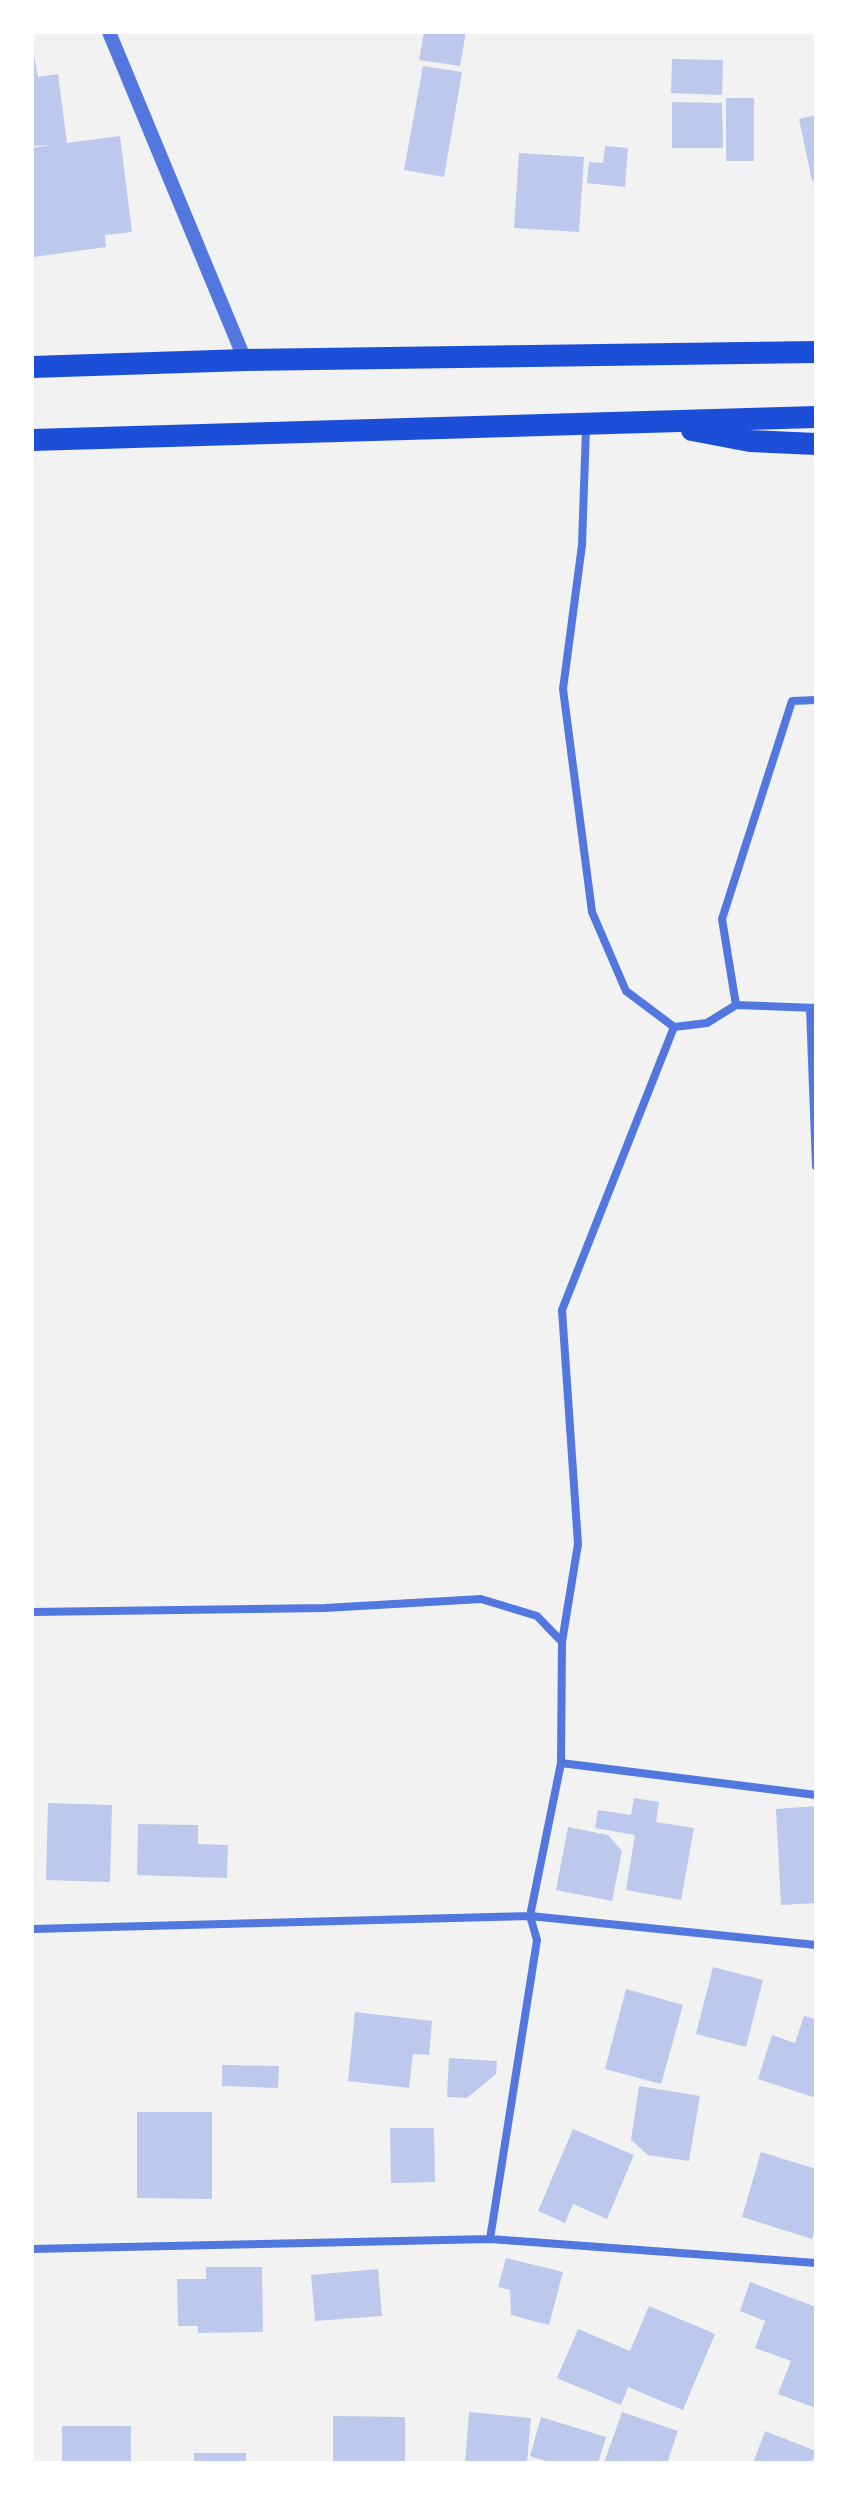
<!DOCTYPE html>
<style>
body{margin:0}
#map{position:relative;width:848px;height:2495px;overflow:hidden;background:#f2f2f2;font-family:"Space Grotesk",sans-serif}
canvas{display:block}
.frame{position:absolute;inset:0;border:34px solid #fff;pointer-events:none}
</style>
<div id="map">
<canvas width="848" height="2495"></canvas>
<div class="frame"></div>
</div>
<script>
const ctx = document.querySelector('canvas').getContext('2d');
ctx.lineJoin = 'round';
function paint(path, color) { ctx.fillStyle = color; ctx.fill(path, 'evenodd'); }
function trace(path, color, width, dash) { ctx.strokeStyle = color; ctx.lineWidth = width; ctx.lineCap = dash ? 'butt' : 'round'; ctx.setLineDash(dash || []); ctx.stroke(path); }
paint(new Path2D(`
 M 424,32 L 466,32 L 460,66 L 419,60 Z
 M 32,45 L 38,77 L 58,74 L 67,143 L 120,136 L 132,232 L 105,235 L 106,247 L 34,257 L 32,148 L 52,145 L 32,146 Z
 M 672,59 L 723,60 L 722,95 L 671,93 Z
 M 423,66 L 462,72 L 444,177 L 404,170 Z
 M 726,98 L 754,98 L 754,161 L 726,161 Z
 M 672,102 L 722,103 L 723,148 L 672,148 Z
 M 816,115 L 816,180 L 812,181 L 799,119 Z
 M 605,146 L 628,148 L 625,187 L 587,183 L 589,162 L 603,163 Z
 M 519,153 L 584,157 L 579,232 L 514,228 Z
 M 634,1798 L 659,1802 L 656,1822 L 694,1828 L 681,1900 L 626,1890 L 635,1835 L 595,1828 L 598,1810 L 631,1815 Z
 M 48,1803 L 112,1805 L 110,1882 L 46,1880 Z
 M 816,1806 L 816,1903 L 781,1905 L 776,1809 Z
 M 138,1824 L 198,1825 L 198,1844 L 228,1845 L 227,1878 L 137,1875 Z
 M 568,1827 L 608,1835 L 622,1851 L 612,1901 L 556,1890 Z
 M 713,1967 L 763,1980 L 746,2047 L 696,2034 Z
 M 626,1989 L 683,2005 L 661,2084 L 605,2069 Z
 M 355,2012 L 432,2021 L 429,2055 L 413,2054 L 409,2088 L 348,2081 Z
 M 804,2016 L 816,2019 L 816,2098 L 758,2079 L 772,2035 L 795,2043 Z
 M 449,2058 L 497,2061 L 496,2074 L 467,2098 L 447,2097 Z
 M 222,2065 L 279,2066 L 278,2088 L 222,2086 Z
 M 639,2086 L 700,2096 L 689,2161 L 648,2155 L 631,2140 Z
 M 137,2112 L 212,2112 L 212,2199 L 137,2198 Z
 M 390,2128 L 434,2128 L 435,2182 L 391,2183 Z
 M 573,2129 L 634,2155 L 607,2219 L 573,2204 L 565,2223 L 538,2211 Z
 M 761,2152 L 816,2169 L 816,2225 L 812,2239 L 742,2217 Z
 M 506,2258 L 563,2272 L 549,2325 L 511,2315 L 510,2290 L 498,2287 Z
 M 206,2267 L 262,2267 L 263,2332 L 198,2333 L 198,2326 L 178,2326 L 177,2279 L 206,2279 Z
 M 378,2269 L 382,2316 L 315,2321 L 311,2275 Z
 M 750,2282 L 816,2307 L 816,2408 L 778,2394 L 791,2361 L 755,2348 L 765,2321 L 740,2311 Z
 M 649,2306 L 715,2334 L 683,2410 L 628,2387 L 621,2405 L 557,2378 L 578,2329 L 630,2351 Z
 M 469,2412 L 531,2418 L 527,2463 L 465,2463 Z
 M 622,2412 L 678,2431 L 667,2463 L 604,2463 Z
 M 333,2416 L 405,2417 L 405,2463 L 333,2463 Z
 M 541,2417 L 606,2437 L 598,2463 L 551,2463 L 530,2456 Z
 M 62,2426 L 131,2426 L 131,2463 L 62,2463 Z
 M 765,2431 L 816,2451 L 812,2463 L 753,2463 Z
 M 194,2453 L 246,2453 L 246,2463 L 194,2463 Z`), '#bdc9ec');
trace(new Path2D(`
 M 586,428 L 582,545 L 563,689 L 592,912 L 626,991 L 674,1027 L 707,1023 L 736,1005 L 816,1008
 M 736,1005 L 722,919 L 792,701 L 816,700
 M 810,1008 L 816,1166
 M 32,1612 L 325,1608 L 481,1599 L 537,1616 L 562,1642
 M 561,1763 L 816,1795
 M 32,1929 L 530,1916 L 816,1945
 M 490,2239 L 537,1940 L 530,1916 L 561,1763 L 562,1642 L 578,1544 L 562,1310 L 674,1027
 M 32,2249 L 490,2239 L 816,2263`), '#5277de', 8);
trace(new Path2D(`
 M 109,32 L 245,360`), '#5277de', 14);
trace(new Path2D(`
 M 32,367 L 245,360 L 816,352
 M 692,430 L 750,441 L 816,444
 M 32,440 L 816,417`), '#1d4ed8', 22);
</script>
